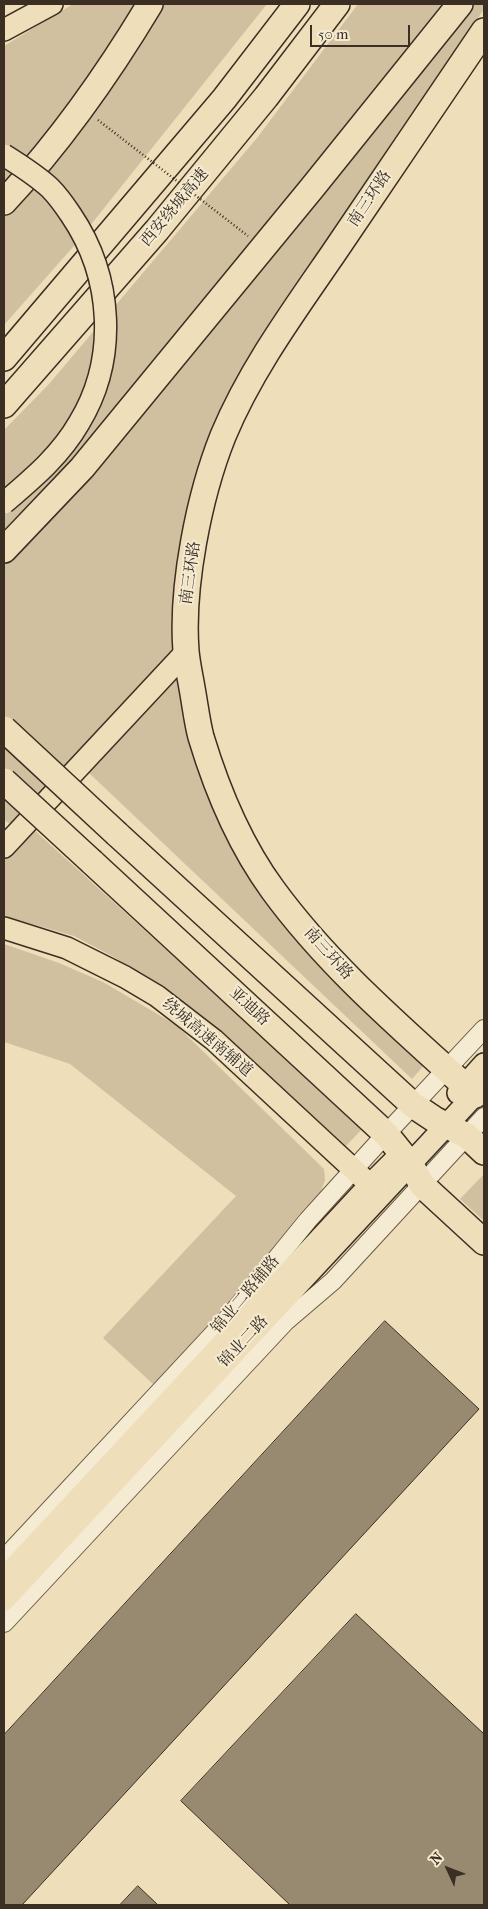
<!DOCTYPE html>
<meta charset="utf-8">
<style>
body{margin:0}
#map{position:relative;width:488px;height:1909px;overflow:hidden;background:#efdeba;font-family:"IM FELL French Canon",serif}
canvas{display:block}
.frame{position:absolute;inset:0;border:5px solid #3a2f22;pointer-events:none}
.north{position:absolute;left:423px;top:1844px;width:50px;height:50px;-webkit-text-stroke:4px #f5ead2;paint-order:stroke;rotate:313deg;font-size:14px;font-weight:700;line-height:20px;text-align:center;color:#3a2f22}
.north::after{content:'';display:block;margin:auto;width:18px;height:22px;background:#3a2f22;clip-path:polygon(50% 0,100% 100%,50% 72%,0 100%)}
.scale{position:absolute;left:310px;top:25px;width:100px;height:22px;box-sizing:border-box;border:2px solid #3a2f22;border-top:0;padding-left:6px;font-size:15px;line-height:18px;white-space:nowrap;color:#3a2f22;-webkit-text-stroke:4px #f5ead2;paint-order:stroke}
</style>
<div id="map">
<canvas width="488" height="1909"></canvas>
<div class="frame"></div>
<div class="north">N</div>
<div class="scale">50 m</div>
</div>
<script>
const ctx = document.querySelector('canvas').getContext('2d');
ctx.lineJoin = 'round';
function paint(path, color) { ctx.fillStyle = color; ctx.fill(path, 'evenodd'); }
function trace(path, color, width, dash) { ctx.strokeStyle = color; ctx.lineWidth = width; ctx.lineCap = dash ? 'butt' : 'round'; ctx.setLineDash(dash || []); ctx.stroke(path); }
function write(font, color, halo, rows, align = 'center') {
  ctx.font = font + ' "IM FELL French Canon","Noto Serif SC",serif'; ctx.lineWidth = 4; ctx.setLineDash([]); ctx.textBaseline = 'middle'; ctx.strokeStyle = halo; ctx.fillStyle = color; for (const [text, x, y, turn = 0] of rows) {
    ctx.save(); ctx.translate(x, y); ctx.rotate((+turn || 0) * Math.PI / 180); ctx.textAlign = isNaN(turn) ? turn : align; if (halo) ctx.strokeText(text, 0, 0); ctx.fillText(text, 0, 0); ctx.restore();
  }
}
paint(new Path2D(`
 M 73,4 L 142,4 L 115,49 L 4,190 L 4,46 Z
 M 163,4 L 267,4 L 73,247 L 4,325 L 4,216 L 49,168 L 121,71 Z
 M 358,4 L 484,4 L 484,9 L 294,296 L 240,381 L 179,649 L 15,827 L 4,820 L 4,430 L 49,384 L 257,138 Z
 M 181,675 L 215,800 L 426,1063 L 412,1079 L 89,773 Z
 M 33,829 L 363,1128 L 346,1146 L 243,1051 L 175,996 L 112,956 L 74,936 L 4,916 L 4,861 Z
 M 4,944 L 59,963 L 103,982 L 176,1025 L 324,1169 L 325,1180 L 321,1191 L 302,1211 L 236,1294 L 154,1385 L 103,1338 L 236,1196 L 70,1064 L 4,1042 Z
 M 484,1174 L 484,1221 L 460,1199 Z`), '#d0c0a0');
const building = new Path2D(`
 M 385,1321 L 479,1409 L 22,1905 L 4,1905 L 4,1735 Z
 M 356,1614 L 484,1734 L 484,1905 L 290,1905 L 181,1801 Z
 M 138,1886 L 158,1905 L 120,1905 Z`);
paint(building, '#988a71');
trace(building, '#3a2f22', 1);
const minor = new Path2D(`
 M 4,1559 L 230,1316 L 308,1220 L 386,1134 L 484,1029
 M 4,1623 L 285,1322 L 333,1281 L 484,1117`);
const major = new Path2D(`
 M 4,30 L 52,4
 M 4,847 L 186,652
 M 4,928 L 67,948 L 125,977 L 157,996 L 214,1040 L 380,1194
 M 458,1093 L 484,1064
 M 4,1578 L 370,1185 L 402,1153
 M 4,1600 L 484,1085`);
const highway = new Path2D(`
 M 4,202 C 60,142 108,74 150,4
 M 4,358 L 224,99 L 297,4
 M 4,405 L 157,230 L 266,97 L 337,4
 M 4,550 L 82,468 L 312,188 L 460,4
 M 117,834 L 413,1105 L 434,1119 L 467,1136 L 484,1152
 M 92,862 L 386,1134 L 411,1165 L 422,1185 L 484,1242
 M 475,1095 C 404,1030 330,968 273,890 C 240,845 217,790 201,737 C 197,722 195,704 192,688 C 190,676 187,663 186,651 C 181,587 199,496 223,436 C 250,371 293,312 333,254 C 383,180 434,105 484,31`);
trace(minor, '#675b48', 20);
trace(major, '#3a2f22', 24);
trace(highway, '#3a2f22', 28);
trace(minor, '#f5ead2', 18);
trace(major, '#efdeba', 21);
trace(highway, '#efdeba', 25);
const majorBridge = new Path2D(`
 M 4,155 C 20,165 36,175 50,188 C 58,196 65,206 71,215 C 113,277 118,359 79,423 C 60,456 32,479 4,503`);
const highwayBridge = new Path2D(`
 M 4,729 L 117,834
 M 4,781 L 92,862`);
trace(majorBridge, '#3a2f22', 24, []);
trace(highwayBridge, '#3a2f22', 28, []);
trace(new Path2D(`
 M 98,120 L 248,236`), '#3a2f22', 2.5, [1, 2.5]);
trace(majorBridge, '#efdeba', 21);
trace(highwayBridge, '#efdeba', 25);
write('16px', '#3a2f22', '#f5ead2', [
 ["南三环路",370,199,-56],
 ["西安绕城高速",175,208,-50],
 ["南三环路",191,573,-82],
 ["南三环路",328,954,48],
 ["亚迪路",249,1007,43],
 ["绕城高速南辅道",207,1038,40],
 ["锦业二路辅路",246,1295,-50],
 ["锦业二路",244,1342,-47]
]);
</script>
